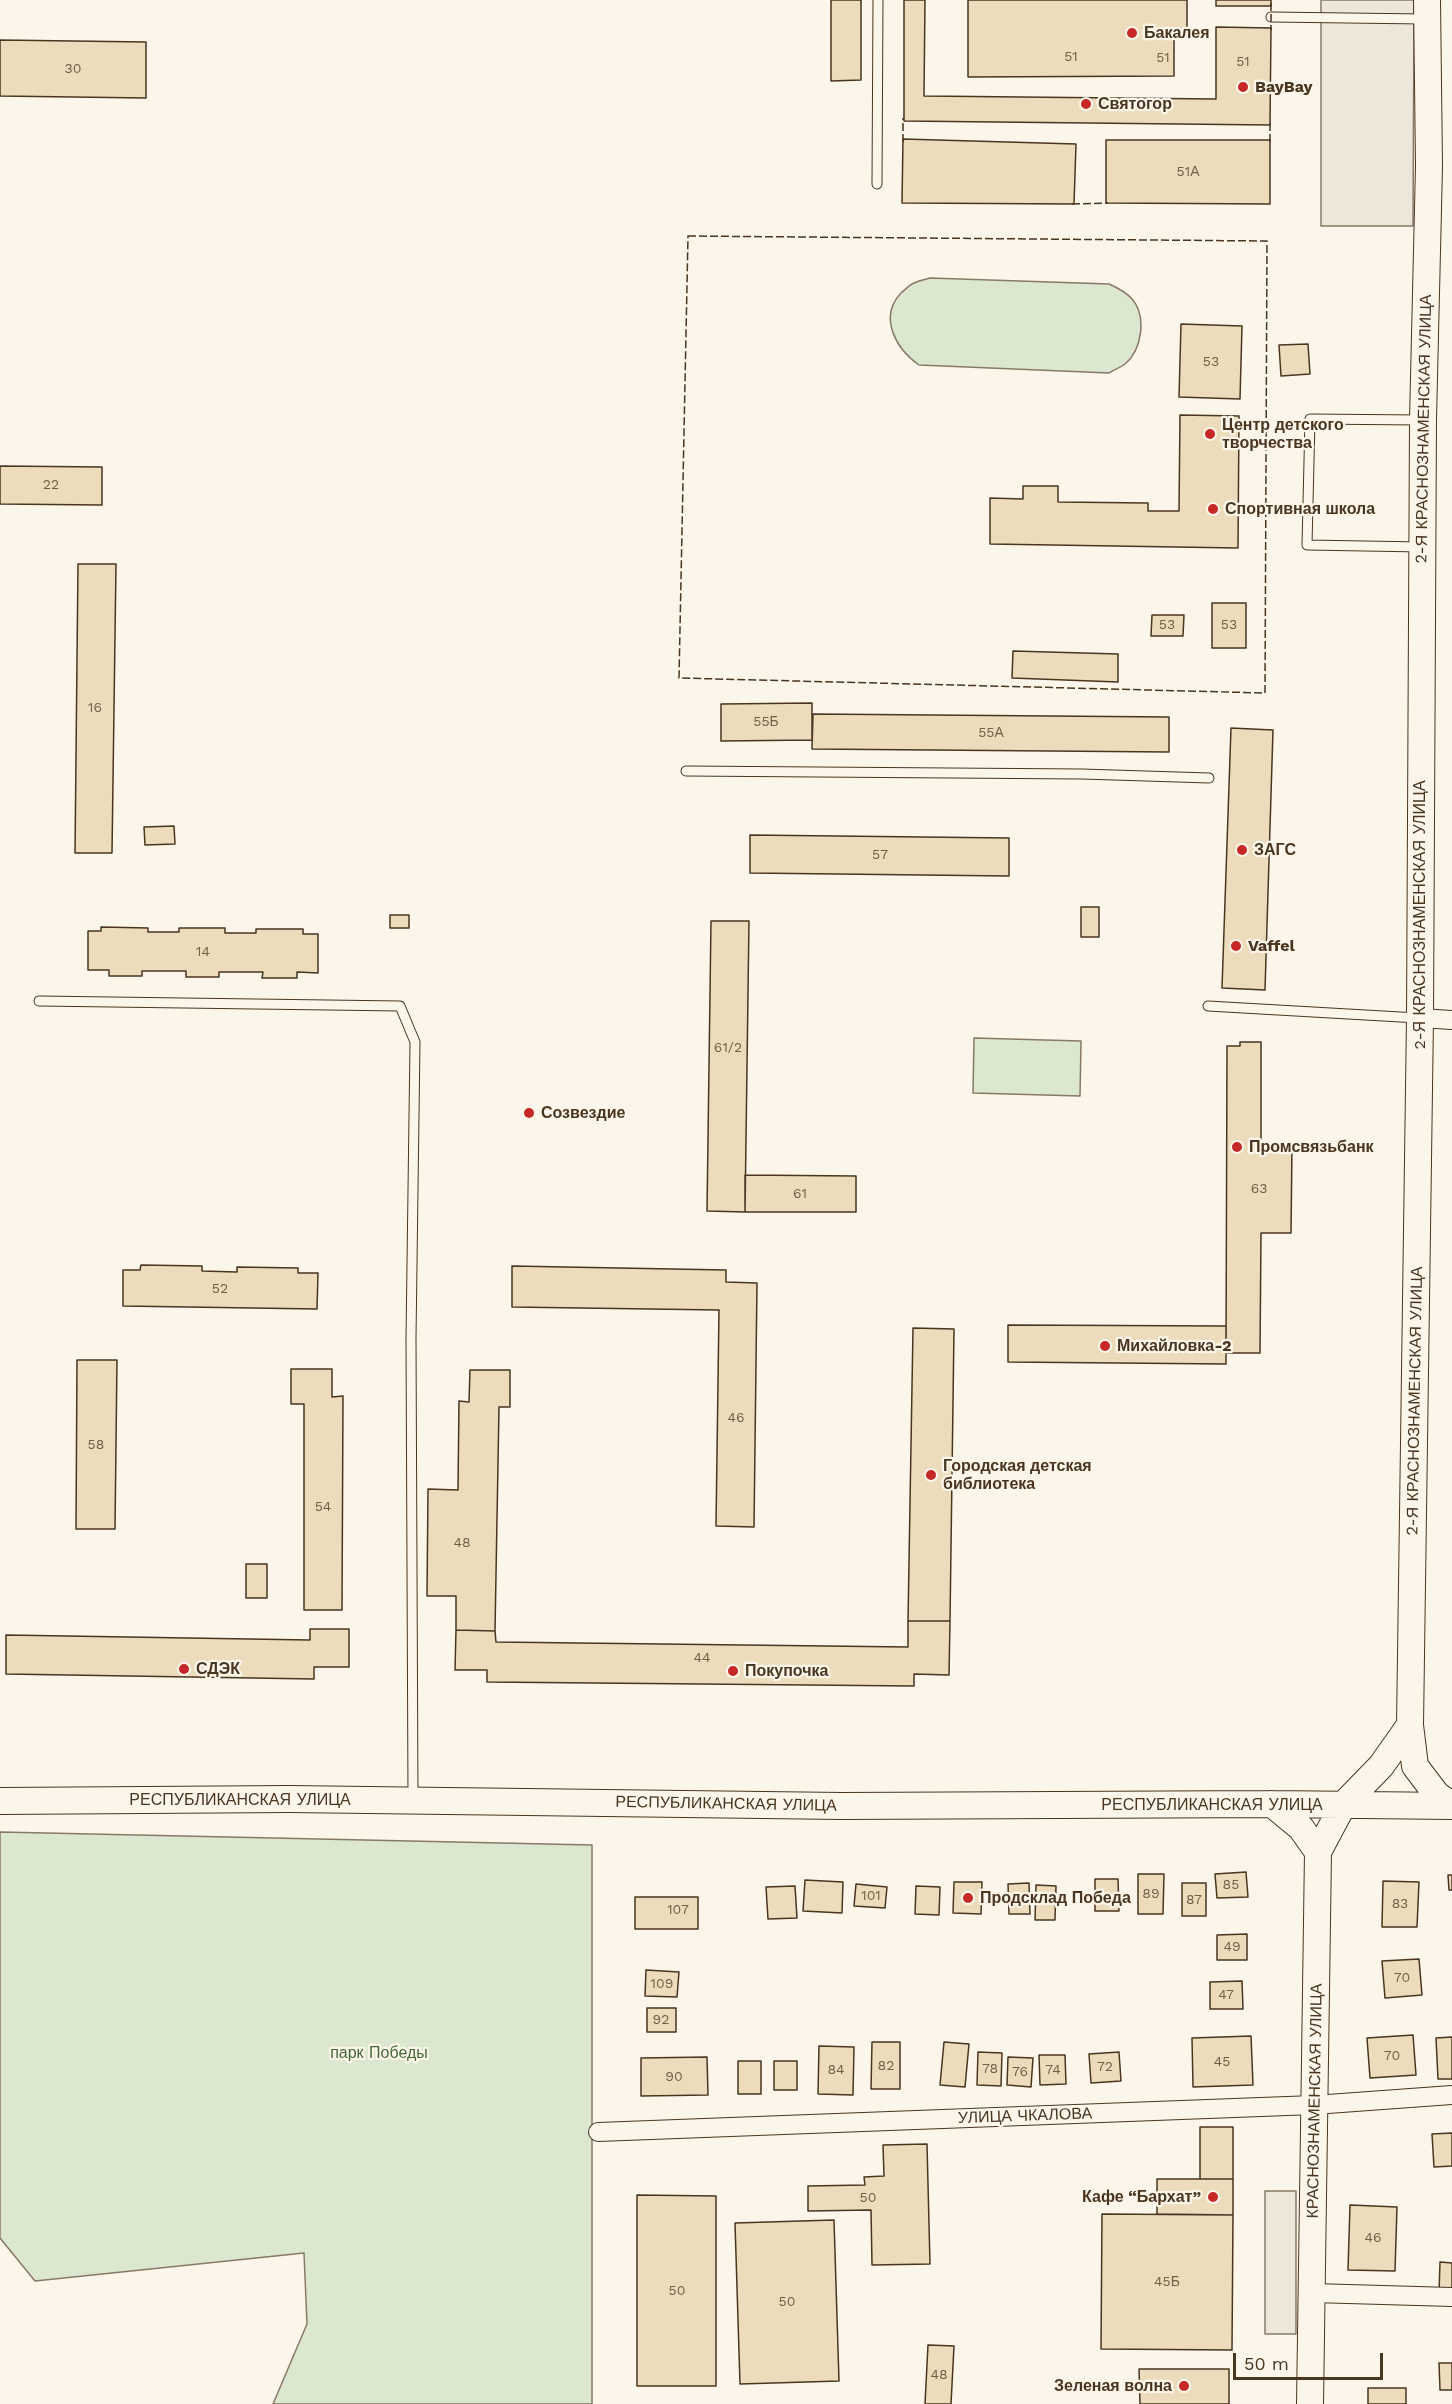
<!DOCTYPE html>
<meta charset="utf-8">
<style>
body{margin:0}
#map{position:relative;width:1452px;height:2404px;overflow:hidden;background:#fbf6e9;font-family:"Work Sans",sans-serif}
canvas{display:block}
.scale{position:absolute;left:1233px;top:2353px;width:150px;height:27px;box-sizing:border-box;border:3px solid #4a3520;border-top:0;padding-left:8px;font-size:18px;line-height:21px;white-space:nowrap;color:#4a3520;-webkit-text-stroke:4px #fbf6e9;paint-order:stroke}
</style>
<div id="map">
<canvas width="1452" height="2404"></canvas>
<div class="scale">50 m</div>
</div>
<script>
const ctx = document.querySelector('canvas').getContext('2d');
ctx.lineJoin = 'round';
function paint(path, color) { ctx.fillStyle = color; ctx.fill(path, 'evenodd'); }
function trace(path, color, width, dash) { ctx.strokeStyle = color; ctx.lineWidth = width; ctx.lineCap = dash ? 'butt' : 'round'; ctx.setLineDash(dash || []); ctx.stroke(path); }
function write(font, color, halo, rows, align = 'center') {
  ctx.font = font + ' "Work Sans",sans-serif'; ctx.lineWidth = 4.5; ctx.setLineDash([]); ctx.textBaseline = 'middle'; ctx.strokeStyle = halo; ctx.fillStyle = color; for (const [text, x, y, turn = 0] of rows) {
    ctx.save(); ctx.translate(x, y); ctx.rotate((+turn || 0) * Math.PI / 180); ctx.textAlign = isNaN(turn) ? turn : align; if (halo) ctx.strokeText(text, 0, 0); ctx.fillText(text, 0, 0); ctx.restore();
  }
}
const green = new Path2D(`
 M 930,278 L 1109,284 C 1118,288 1126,292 1132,299 C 1147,316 1142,350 1125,364 C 1121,367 1114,370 1109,373 L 919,365 C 896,349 878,317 901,293 C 905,290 908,286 912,284 C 917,281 924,280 930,278 Z
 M 974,1038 L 1081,1041 L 1080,1096 L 973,1093 Z
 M 0,1832 L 592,1845 L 592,2404 L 273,2404 L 307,2324 L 304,2253 L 35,2281 L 0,2238 Z`);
paint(green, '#dce7d0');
trace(green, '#887966', 1.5);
const parking = new Path2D(`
 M 1321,0 L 1414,0 L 1413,226 L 1321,226 Z
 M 1265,2191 L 1296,2191 L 1296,2334 L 1265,2334 Z`);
paint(parking, '#ede7d9');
trace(parking, '#887966', 1.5);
const building = new Path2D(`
 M 831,0 L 861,0 L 861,80 L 831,81 Z
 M 904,0 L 925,0 L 924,96 L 1216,99 L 1216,27 L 1271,28 L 1270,125 L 904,121 Z
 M 968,0 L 1187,0 L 1187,37 L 1174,37 L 1174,76 L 968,77 Z
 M 1216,0 L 1271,0 L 1271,6 L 1216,6 Z
 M 0,40 L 146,42 L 146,98 L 0,96 Z
 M 903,139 L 1076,144 L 1074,204 L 902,203 Z
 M 1106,140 L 1270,140 L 1270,204 L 1106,203 Z
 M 1181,324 L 1242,326 L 1240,399 L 1179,397 Z
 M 1308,344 L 1310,374 L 1281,376 L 1279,345 Z
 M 1180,415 L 1239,416 L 1238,548 L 990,544 L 990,498 L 1023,499 L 1023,486 L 1058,486 L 1058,502 L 1148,503 L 1148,511 L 1179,511 Z
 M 0,466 L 102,467 L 102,505 L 0,504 Z
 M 78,564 L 116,564 L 112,853 L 75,853 Z
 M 1212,603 L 1246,603 L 1246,648 L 1212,648 Z
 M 1152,615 L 1184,615 L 1183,636 L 1151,636 Z
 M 1013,651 L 1118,654 L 1118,682 L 1012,678 Z
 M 812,703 L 812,740 L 721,741 L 721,704 Z
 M 813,714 L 1169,717 L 1169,752 L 812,749 Z
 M 1231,728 L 1273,730 L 1265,990 L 1222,988 Z
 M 174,826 L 175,844 L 145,845 L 144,827 Z
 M 750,835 L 1009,838 L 1009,876 L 750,873 Z
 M 1081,907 L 1099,907 L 1099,937 L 1081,937 Z
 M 390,915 L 409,915 L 409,928 L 390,928 Z
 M 711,921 L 749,921 L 745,1212 L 707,1211 Z
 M 101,927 L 148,928 L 148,932 L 179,932 L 179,928 L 225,928 L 225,933 L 256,933 L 256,929 L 303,929 L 303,934 L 318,934 L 318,973 L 297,972 L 297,978 L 262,978 L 263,972 L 219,972 L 219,977 L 186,977 L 186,971 L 142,971 L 142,976 L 109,976 L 109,970 L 88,970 L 88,931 L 101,931 Z
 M 1240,1042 L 1261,1042 L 1261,1145 L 1292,1145 L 1291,1233 L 1261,1233 L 1260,1353 L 1226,1353 L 1227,1046 L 1240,1046 Z
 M 745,1175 L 856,1176 L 856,1212 L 745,1212 Z
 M 141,1265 L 202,1266 L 202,1271 L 237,1272 L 237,1267 L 298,1268 L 298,1273 L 318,1273 L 317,1309 L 123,1306 L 123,1270 L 140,1270 Z
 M 512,1266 L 726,1270 L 726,1282 L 757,1283 L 754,1527 L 716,1526 L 719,1310 L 512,1307 Z
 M 1008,1325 L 1226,1326 L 1226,1364 L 1008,1362 Z
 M 913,1328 L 954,1329 L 950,1621 L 908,1621 Z
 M 77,1360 L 117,1360 L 115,1529 L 76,1529 Z
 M 291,1369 L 332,1369 L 332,1397 L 343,1396 L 342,1610 L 304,1610 L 304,1404 L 291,1404 Z
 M 470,1370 L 510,1370 L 510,1407 L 499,1407 L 495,1631 L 456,1630 L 456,1596 L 427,1596 L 428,1489 L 458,1490 L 459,1401 L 469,1402 Z
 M 246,1564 L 267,1564 L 267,1598 L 246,1598 Z
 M 908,1621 L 950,1621 L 949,1675 L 914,1674 L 914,1686 L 487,1682 L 487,1670 L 455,1670 L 456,1630 L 495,1631 L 496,1642 L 908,1647 Z
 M 310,1629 L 349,1629 L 349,1667 L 314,1667 L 314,1679 L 6,1674 L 6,1635 L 310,1640 Z
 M 1246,1872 L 1248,1897 L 1217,1898 L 1215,1874 Z
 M 1138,1874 L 1164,1874 L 1163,1914 L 1138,1914 Z
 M 1448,1875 L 1452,1875 L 1452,1890 L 1449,1890 Z
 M 1095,1879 L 1118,1879 L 1119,1911 L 1095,1911 Z
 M 805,1880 L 843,1882 L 842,1913 L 803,1911 Z
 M 1383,1881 L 1419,1882 L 1417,1927 L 1382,1927 Z
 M 954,1882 L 982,1882 L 981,1914 L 953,1913 Z
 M 1029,1883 L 1030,1914 L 1009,1914 L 1008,1884 Z
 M 1182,1883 L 1206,1883 L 1206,1916 L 1182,1916 Z
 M 856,1884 L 887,1887 L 885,1908 L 854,1906 Z
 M 1036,1885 L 1056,1886 L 1055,1920 L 1035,1920 Z
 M 795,1886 L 797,1918 L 768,1919 L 766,1887 Z
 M 916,1886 L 940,1887 L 939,1915 L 915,1914 Z
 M 635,1897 L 698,1897 L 698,1929 L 635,1929 Z
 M 1247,1934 L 1247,1960 L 1217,1960 L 1217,1935 Z
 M 1419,1959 L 1422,1995 L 1385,1998 L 1382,1961 Z
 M 646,1970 L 679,1972 L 677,1997 L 645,1996 Z
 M 1242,1981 L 1243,2009 L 1210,2009 L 1210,1982 Z
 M 647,2008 L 676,2008 L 676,2032 L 647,2032 Z
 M 1413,2035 L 1416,2075 L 1370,2078 L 1367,2038 Z
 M 1251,2036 L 1253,2085 L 1193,2087 L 1192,2038 Z
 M 1452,2037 L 1452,2079 L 1438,2079 L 1436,2038 Z
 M 872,2042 L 900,2042 L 900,2089 L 871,2089 Z
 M 944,2042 L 969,2044 L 965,2087 L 940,2085 Z
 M 819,2046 L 854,2047 L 853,2095 L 818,2094 Z
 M 978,2052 L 1002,2053 L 1001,2086 L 977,2085 Z
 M 1119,2052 L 1121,2081 L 1091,2083 L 1089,2054 Z
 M 1039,2055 L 1065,2055 L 1066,2084 L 1040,2085 Z
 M 707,2057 L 708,2095 L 641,2096 L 641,2058 Z
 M 1008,2057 L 1033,2058 L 1031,2087 L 1007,2085 Z
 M 738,2061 L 761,2061 L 761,2094 L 738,2094 Z
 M 774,2061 L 797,2061 L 797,2090 L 774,2090 Z
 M 1200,2127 L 1233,2127 L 1233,2179 L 1200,2179 Z
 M 1452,2133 L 1452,2166 L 1434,2167 L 1432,2134 Z
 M 927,2144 L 930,2264 L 872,2265 L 871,2210 L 808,2211 L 808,2186 L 865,2185 L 864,2177 L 884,2176 L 883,2145 Z
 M 1157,2179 L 1233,2179 L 1233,2215 L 1157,2214 Z
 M 637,2195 L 716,2196 L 716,2386 L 637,2386 Z
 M 1350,2205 L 1397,2207 L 1395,2271 L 1348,2270 Z
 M 1102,2214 L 1233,2215 L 1232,2350 L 1101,2349 Z
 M 834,2220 L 839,2381 L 740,2384 L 735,2223 Z
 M 1440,2262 L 1452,2263 L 1452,2294 L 1439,2293 Z
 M 928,2345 L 954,2346 L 951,2404 L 925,2404 Z
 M 1439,2363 L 1452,2363 L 1452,2390 L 1440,2390 Z
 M 1139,2369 L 1229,2369 L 1229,2404 L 1140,2404 Z
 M 1368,2388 L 1406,2388 L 1406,2404 L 1368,2404 Z`);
paint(building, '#ecdcbc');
trace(building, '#4a3520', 1.5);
const lane = new Path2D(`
 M 1271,17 L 1424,19
 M 877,184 L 878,0
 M 1420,420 L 1310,419 L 1307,545 L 1422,547
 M 686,771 L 1082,774 L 1209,778
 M 39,1001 L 400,1006 L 415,1042 L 411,1338 L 413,1798
 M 1208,1006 L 1418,1018`);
const street = new Path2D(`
 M 1420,1018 L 1452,1020
 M 598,2132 L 1314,2105 L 1452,2095
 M 1313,2293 L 1452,2297`);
const secondary = new Path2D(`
 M 1410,1725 L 1415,1766 L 1437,1795 L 1452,1805
 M 0,1801 L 289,1799 L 842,1806 L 1272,1804 L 1452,1806
 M 1272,1804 L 1301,1828 L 1318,1852
 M 1310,2404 L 1318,1852 L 1343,1805 L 1381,1766 L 1410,1725 L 1420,1018 L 1423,420 L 1429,166 L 1427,0`);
trace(lane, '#4a3520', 11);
trace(street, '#4a3520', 20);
trace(secondary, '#4a3520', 28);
trace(lane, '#fbf6e9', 9);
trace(street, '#fbf6e9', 18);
trace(secondary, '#fbf6e9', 26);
trace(new Path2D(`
 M 1271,3 L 1271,30
 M 1270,123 L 1270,144
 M 903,142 L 903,118
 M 1072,204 L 1108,203
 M 688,236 L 1267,241 L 1265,693 L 679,678 Z`), '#4a3520', 1.5, [8, 3]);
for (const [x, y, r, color] of [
 [1132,33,6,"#c62828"],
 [1243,87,6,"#c62828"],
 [1086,104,6,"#c62828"],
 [1210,434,6,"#c62828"],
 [1213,509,6,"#c62828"],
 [1242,850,6,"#c62828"],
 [1236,946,6,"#c62828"],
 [529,1113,6,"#c62828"],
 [1237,1147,6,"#c62828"],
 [1105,1346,6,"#c62828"],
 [931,1475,6,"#c62828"],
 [184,1669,6,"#c62828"],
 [733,1671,6,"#c62828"],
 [968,1898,6,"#c62828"],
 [1213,2197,6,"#c62828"],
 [1184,2386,6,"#c62828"]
]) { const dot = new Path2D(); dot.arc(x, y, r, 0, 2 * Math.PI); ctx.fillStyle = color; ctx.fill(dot); trace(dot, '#fbf6e9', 2); }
write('14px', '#725f47', null, [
 ["51",1071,57],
 ["51",1163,58],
 ["51",1243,62],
 ["30",73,69],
 ["51А",1188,172],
 ["53",1211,362],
 ["22",51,485],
 ["53",1167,625],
 ["53",1229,625],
 ["16",95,708],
 ["55Б",766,722],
 ["55А",991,733],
 ["57",880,855],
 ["14",203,952],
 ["61/2",728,1048],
 ["63",1259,1189],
 ["61",800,1194],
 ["52",220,1289],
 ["46",736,1418],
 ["58",96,1445],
 ["54",323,1507],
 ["48",462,1543],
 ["44",702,1658],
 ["85",1231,1885],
 ["89",1151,1894],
 ["101",871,1896],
 ["87",1194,1900],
 ["83",1400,1904],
 ["107",678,1910],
 ["49",1232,1947],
 ["70",1402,1978],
 ["109",662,1984],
 ["47",1226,1995],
 ["92",661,2020],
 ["70",1392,2056],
 ["45",1222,2062],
 ["82",886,2066],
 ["72",1105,2067],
 ["78",990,2069],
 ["84",836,2070],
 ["74",1053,2070],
 ["76",1020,2072],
 ["90",674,2077],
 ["50",868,2198],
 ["46",1373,2238],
 ["45Б",1167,2282],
 ["50",677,2291],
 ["50",787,2302],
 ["48",939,2375]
]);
write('bold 16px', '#4a3520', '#fbf6e9', [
 ["Бакалея",1144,33],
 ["BayBay",1255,87],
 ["Святогор",1098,104],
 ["Центр детского",1222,425],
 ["творчества",1222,443],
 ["Спортивная школа",1225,509],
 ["ЗАГС",1254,850],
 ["Vaffel",1248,946],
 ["Созвездие",541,1113],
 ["Промсвязьбанк",1249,1147],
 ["Михайловка-2",1117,1346],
 ["Городская детская",943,1466],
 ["библиотека",943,1484],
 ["СДЭК",196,1669],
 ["Покупочка",745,1671],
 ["Продсклад Победа",980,1898],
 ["Кафе “Бархат”",1201,2197,"right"],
 ["Зеленая волна",1172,2386,"right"]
], 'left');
write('16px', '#4a3520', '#fbf6e9', [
 ["2-Я КРАСНОЗНАМЕНСКАЯ УЛИЦА",1424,429,-89],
 ["2-Я КРАСНОЗНАМЕНСКАЯ УЛИЦА",1420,915,-90],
 ["2-Я КРАСНОЗНАМЕНСКАЯ УЛИЦА",1415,1401,-89],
 ["РЕСПУБЛИКАНСКАЯ УЛИЦА",240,1800],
 ["РЕСПУБЛИКАНСКАЯ УЛИЦА",726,1804,1],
 ["РЕСПУБЛИКАНСКАЯ УЛИЦА",1212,1805],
 ["КРАСНОЗНАМЕНСКАЯ УЛИЦА",1315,2101,-89],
 ["УЛИЦА ЧКАЛОВА",1025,2116,-2]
]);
write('16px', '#436837', '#fbf6e9', [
 ["парк Победы",379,2053]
]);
</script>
